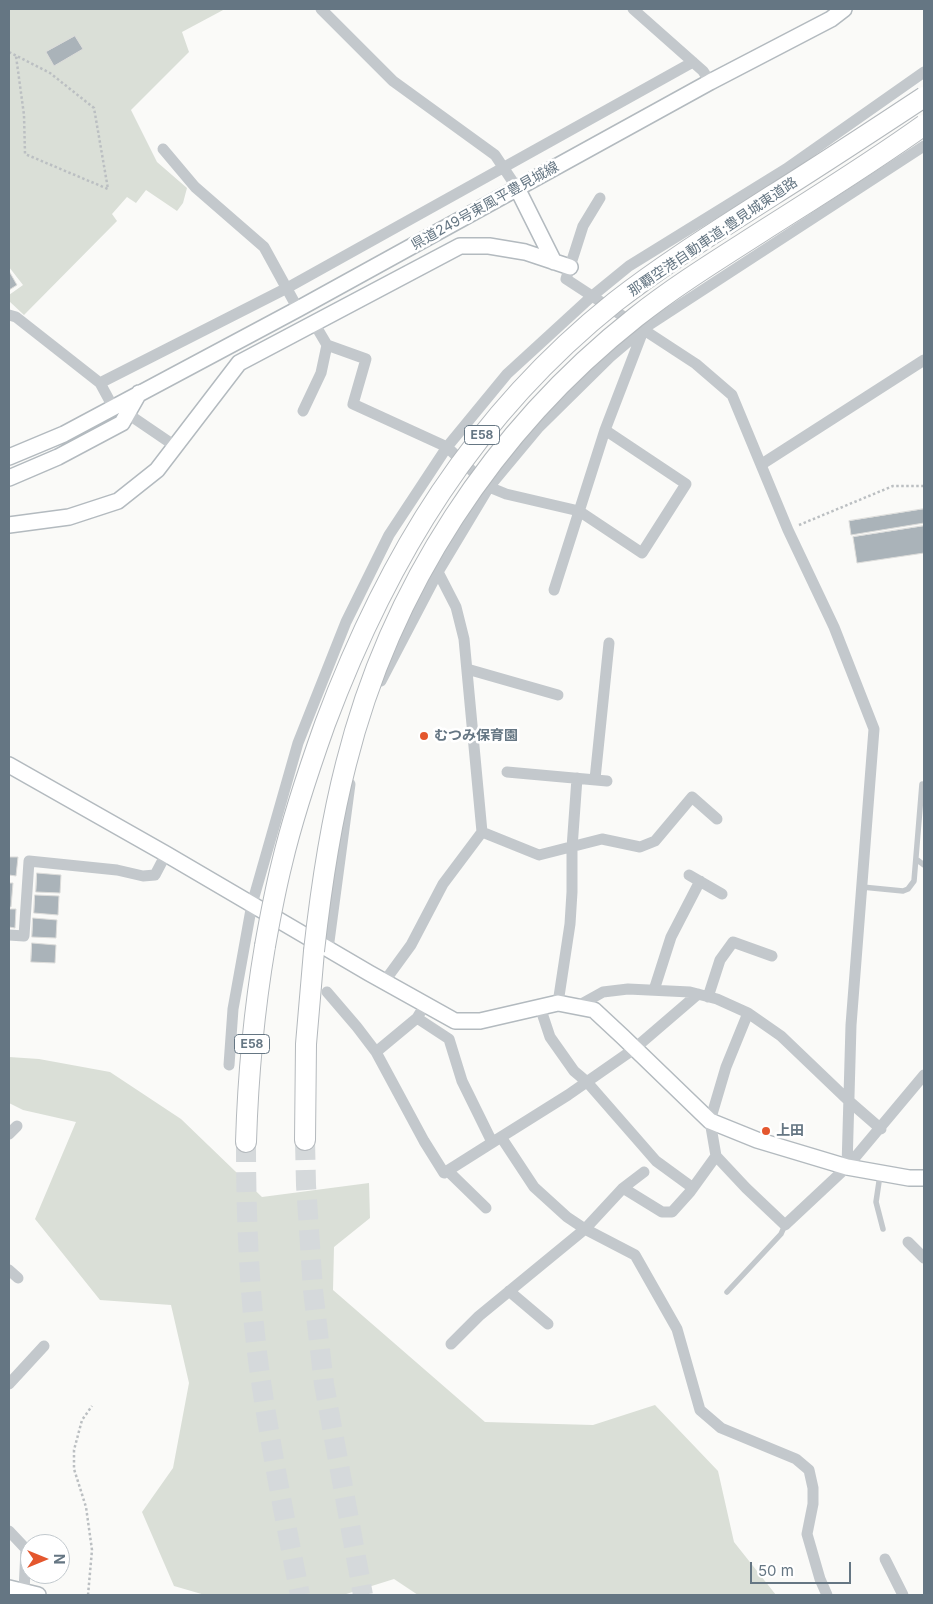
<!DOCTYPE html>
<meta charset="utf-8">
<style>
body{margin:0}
#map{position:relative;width:933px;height:1604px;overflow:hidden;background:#fafaf8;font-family:Inter,sans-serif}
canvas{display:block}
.frame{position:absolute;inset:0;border:10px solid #657683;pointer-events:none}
.north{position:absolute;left:20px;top:1534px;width:50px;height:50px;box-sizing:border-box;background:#fff;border:1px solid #c1c8cd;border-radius:50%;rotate:90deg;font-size:14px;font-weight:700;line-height:20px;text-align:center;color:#657683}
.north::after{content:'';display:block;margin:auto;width:18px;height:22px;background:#e4572e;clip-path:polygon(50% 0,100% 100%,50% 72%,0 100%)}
.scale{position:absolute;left:750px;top:1562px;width:101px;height:22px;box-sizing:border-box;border:2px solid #657683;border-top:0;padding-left:6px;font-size:15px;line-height:18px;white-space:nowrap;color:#657683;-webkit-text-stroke:4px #fff;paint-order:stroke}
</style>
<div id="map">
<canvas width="933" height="1604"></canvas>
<div class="frame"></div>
<div class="north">N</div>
<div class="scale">50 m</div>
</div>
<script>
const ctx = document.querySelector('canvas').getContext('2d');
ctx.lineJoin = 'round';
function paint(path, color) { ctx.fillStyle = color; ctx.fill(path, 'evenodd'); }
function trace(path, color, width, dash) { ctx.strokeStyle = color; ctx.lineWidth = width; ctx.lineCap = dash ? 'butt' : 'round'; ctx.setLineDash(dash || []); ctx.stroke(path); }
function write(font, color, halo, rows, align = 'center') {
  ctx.font = font + ' Inter,"Noto Sans JP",sans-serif'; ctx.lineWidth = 5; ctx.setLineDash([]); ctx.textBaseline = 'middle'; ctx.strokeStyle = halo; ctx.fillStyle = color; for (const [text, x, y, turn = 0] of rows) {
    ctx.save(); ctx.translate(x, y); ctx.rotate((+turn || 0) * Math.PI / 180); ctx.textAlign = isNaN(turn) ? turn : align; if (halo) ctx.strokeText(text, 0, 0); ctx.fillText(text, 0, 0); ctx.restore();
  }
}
paint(new Path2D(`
 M 9,9 L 225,9 L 182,32 L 189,52 L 131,110 L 157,162 L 187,188 L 183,203 L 177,211 L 146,190 L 136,203 L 127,197 L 112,214 L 117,221 L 24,315 L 9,301 L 9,295 L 23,285 L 9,267 Z
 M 9,1057 L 39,1059 L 110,1072 L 181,1119 L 262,1197 L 369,1183 L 370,1218 L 334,1247 L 333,1290 L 485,1422 L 593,1425 L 655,1405 L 718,1471 L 734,1542 L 776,1595 L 418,1595 L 394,1579 L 343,1595 L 205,1595 L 174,1586 L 142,1512 L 173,1468 L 189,1383 L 171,1305 L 100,1300 L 35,1219 L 76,1122 L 23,1110 L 9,1103 Z`), '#dadfd7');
const building = new Path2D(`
 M 75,36 L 83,49 L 54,66 L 46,52 Z
 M 9,271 L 17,285 L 9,290 Z
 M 924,509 L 924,523 L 851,535 L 849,521 Z
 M 924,526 L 924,553 L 857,563 L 853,537 Z
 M 9,857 L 18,857 L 16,876 L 9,875 Z
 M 37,873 L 61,875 L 60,893 L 36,892 Z
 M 9,883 L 13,883 L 11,907 L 9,907 Z
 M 35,895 L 59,896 L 58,915 L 34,913 Z
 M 9,909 L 16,909 L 15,928 L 9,927 Z
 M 33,918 L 57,920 L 56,938 L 32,937 Z
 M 32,943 L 56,945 L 55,963 L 31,962 Z`);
paint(building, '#aab3b9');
trace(building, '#dcdcda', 1);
trace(new Path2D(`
 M 305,1140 L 306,1185 L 313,1290 L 324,1384 L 363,1595
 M 246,1142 C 246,1218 249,1293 259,1368 C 270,1444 285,1520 300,1595`), '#d5d9db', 20, [20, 10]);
const secondary = new Path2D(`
 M 517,188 L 554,262
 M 9,457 L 64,434 L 298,309 L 710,82 L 831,19 L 844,9
 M 9,478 L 58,457 L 122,423 L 139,393
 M 9,525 L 69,517 L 118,501 L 157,470 L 239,363 L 460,246 L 489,246 L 525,252 L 570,267
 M 9,765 L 166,854 L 369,973 L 455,1021 L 480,1021 L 558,1003 L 594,1010 L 623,1037 L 710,1121 L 757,1140 L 847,1167 L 909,1178 L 924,1178
 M 9,1588 L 38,1595`);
const highway = new Path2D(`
 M 305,1140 L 306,1044 L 314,951
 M 246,1142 C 248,1076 254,1011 265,946`);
trace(secondary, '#b3babf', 18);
trace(highway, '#b4b9bd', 22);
trace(new Path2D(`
 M 9,52 L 50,73 L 94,108 L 108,189 L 25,154 L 24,115 L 16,56
 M 799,525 L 893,486 L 924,486
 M 88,1595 L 92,1550 L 86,1507 L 74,1469 L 74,1450 L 82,1420 L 92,1406`), '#bbbfc2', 2.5, [2.5, 2.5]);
trace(new Path2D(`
 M 916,859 L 924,865
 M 862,887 L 903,891 L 908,889 L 914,881 L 922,784
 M 880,1175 L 876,1202 L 883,1229
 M 727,1292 L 781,1234 L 785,1225`), '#c3c8cc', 5.5);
trace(new Path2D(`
 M 321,9 L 393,81 L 495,155 L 517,188
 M 633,9 L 703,71 L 710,82
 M 163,149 L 195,187 L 264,247 L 298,309
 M 600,198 L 583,226 L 566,279 L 696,364 L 732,395 L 788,530 L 834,627 L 874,729 L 851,1025 L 847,1167
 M 9,315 L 16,317 L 100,383 L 113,407
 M 314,323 L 327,345 L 366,359 L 353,404 L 447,447 L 489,487 L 506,494 L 579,511 L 642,553 L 686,484 L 605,430
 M 100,383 L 287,288 L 693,62
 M 303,411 L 321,373 L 327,345
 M 128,414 L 175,446
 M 762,464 L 924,360
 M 554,590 L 605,430 L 643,331
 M 467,669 L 558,695
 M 381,681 L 438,572 L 489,487 L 539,427 L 610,357 L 643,329 L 924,146
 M 507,772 L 607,781
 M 595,779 L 609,643
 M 482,832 L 539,855 L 602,839 L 640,847 L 655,841 L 692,797 L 717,819
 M 689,875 L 722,894
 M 9,935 L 24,936 L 29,861 L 117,870 L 143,876 L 155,875 L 166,854
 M 328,949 L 350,784
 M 384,982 L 411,945 L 443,884 L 482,832 L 464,639 L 456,607 L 438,572
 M 654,990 L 671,937 L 700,881
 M 327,992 L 357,1027 L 376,1052 L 424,1141 L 444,1173 L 501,1137
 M 698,994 L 634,1049 L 568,1095 L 501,1137 L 534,1187 L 567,1217 L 585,1229 L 635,1255 L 677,1329 L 700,1410 L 721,1428 L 796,1459 L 809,1470 L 813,1488 L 813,1504 L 807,1534 L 820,1579 L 827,1595
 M 708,997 L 720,960 L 733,942 L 772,956
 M 558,1003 L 570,924 L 572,892 L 572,848 L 577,778
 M 540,1007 L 550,1037 L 574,1071 L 587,1082 L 656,1161 L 693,1188
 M 576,1007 L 603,992 L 628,989 L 690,992 L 717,999 L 748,1013 L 781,1036 L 850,1102 L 881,1129
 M 748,1013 L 726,1067 L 710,1121 L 716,1156 L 746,1188 L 785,1225 L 847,1167 L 924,1075
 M 417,1018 L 449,1039 L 462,1081 L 492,1142
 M 376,1052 L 417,1018 L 420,1013
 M 229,1065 L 233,1009 L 252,904 L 298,743 L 346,622 L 389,535 L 447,447 L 507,374 L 591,297 L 629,266 L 786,169 L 924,72
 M 9,1134 L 17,1126
 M 448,1171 L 486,1208
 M 623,1188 L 662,1212 L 672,1212 L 690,1192 L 716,1156
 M 908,1242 L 924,1258
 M 9,1270 L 18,1278
 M 509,1291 L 548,1324
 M 451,1344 L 479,1316 L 585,1229 L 623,1188 L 644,1172
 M 9,1384 L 44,1346
 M 9,1531 L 26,1549 L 24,1592
 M 885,1559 L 903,1595`), '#c3c8cc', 11);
trace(secondary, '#fff', 15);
trace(highway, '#fff', 20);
const highwayBridge = new Path2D(`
 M 265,946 C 270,918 275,891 282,863 C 293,816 309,769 325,724 C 388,556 474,415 615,302 C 665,263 720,229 773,195 C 824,163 874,130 924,97
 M 314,951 C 321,888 330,826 346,764 C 390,588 493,430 636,317 C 675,286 719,259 761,232 C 816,197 871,163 924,125`);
trace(highwayBridge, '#b4b9bd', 22, []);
trace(highwayBridge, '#fff', 20);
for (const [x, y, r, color] of [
 [424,736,5,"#e4572e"],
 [766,1131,5,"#e4572e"]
]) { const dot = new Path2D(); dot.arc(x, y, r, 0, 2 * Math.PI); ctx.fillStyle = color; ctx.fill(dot); trace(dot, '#fff', 2); }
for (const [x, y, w] of [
 [482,435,35],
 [252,1044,35]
]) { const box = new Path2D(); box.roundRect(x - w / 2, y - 9.5, w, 19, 4); ctx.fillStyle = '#fff'; ctx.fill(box); trace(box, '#657683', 1); }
write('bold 12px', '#657683', null, [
 ["E58",482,435],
 ["E58",252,1044]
]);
write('14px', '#657683', '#fff', [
 ["県道249号東風平豊見城線",485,206,-29],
 ["那覇空港自動車道;豊見城東道路",713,237,-34]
]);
write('bold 14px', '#657683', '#fff', [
 ["むつみ保育園",434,736],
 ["上田",776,1131]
], 'left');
</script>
